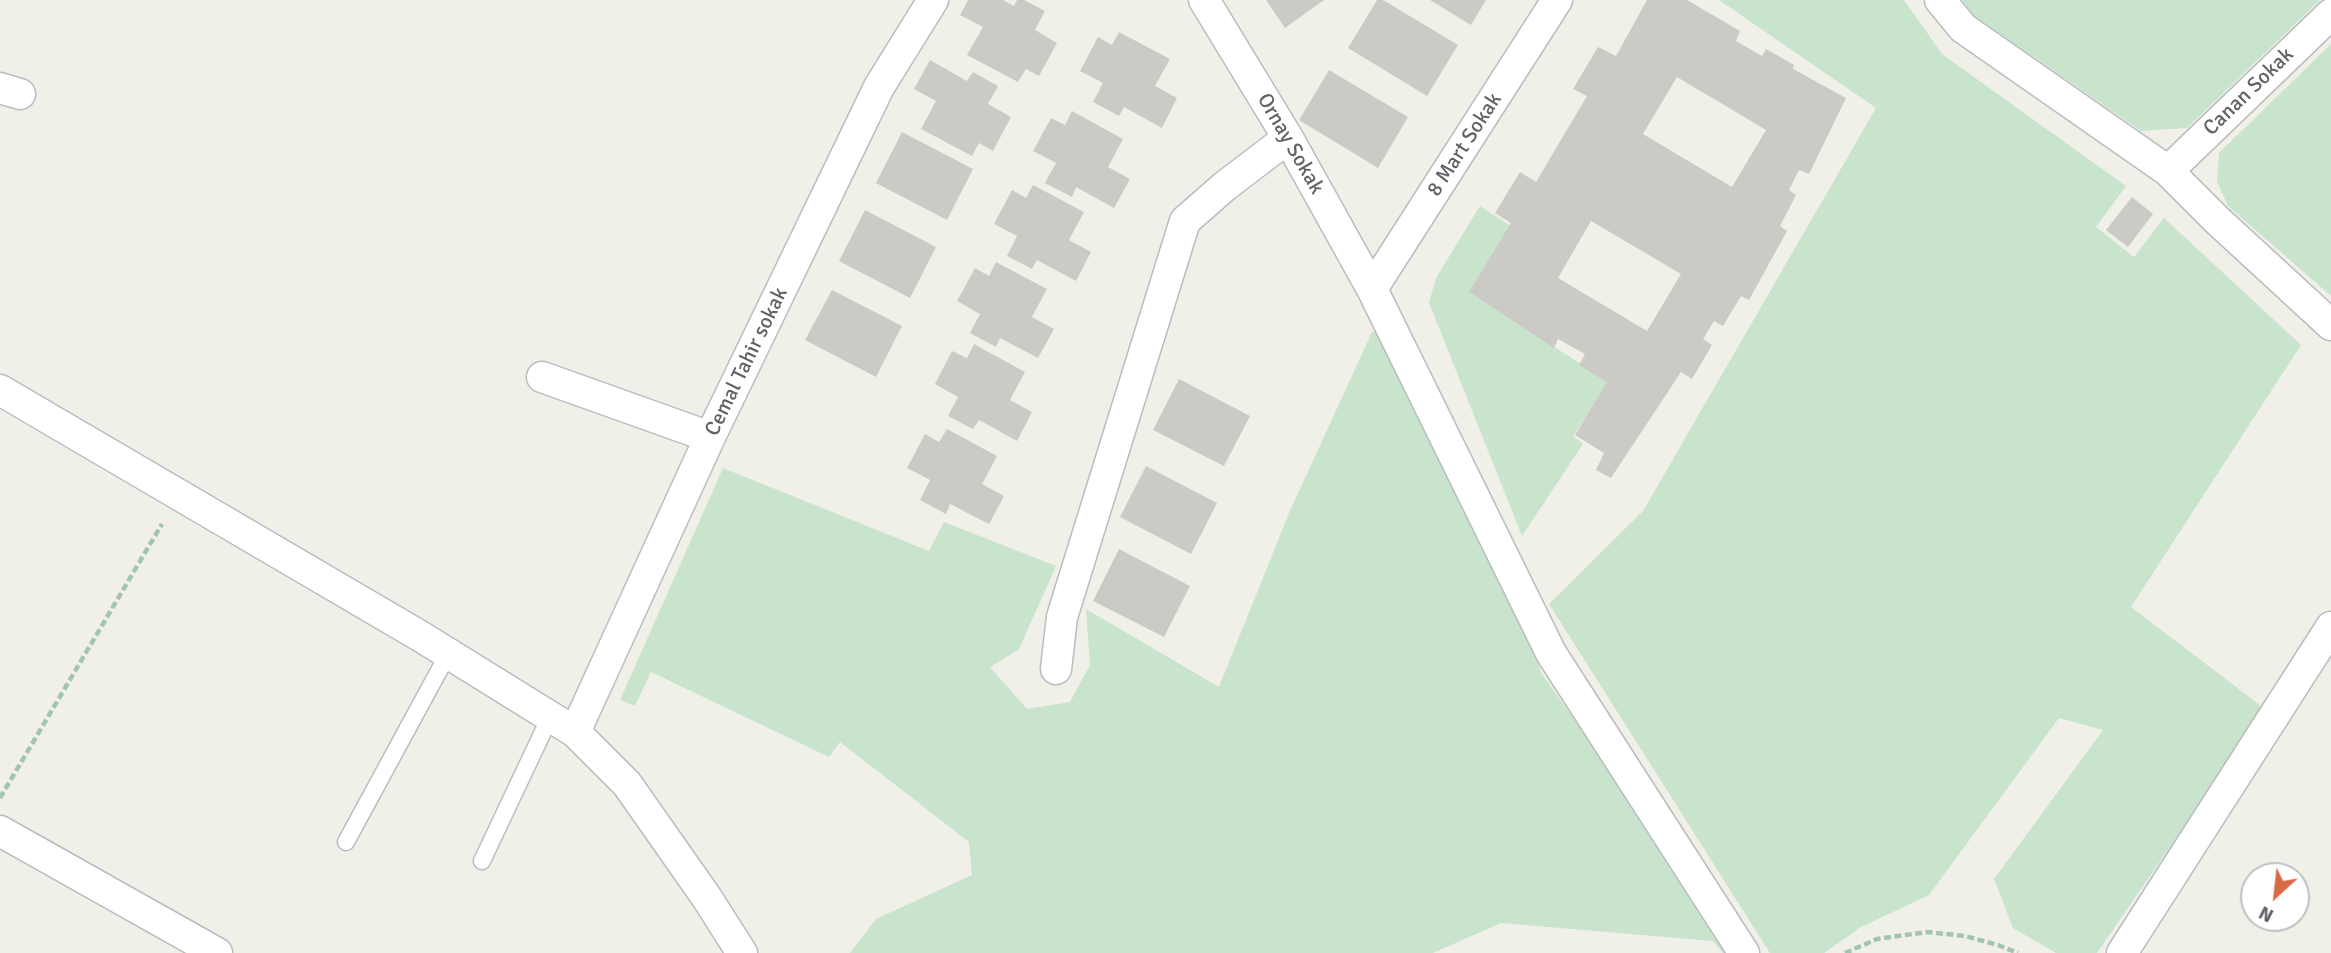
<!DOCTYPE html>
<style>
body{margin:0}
#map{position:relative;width:2331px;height:953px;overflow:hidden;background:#f0f0e9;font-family:Signika,sans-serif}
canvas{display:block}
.north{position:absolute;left:2240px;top:862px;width:70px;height:70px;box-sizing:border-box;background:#fff;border:2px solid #bfc0c2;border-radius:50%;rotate:207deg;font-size:19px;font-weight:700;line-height:28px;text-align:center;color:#606267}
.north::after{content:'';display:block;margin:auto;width:24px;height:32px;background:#d86b46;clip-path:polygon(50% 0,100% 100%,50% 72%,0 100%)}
</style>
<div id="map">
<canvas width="2331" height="953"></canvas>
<div class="north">N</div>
</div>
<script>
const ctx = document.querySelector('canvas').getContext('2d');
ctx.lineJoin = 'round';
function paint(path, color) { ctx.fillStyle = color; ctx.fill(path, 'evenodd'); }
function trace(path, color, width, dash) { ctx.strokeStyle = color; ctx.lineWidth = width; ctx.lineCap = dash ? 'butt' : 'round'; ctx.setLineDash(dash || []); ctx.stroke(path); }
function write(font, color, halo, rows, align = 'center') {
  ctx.font = font + ' Signika,sans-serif'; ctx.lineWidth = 6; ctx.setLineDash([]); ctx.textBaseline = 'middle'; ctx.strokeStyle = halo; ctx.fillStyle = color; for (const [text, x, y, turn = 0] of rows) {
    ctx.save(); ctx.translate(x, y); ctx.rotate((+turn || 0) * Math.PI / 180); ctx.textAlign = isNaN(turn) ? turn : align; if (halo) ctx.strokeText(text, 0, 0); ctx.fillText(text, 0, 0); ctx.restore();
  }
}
paint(new Path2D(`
 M 1719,0 L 1904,0 L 1942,54 L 2126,186 L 2096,227 L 2134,257 L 2164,218 L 2301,345 L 2131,607 L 2265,709 L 2097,953 L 2056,953 L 2013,928 L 1994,879 L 2103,730 L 2059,718 L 1929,895 L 1861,927 L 1824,953 L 1770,953 L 1549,604 L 1643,511 L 1876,108 Z
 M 1962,0 L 2320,0 L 2187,128 L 2141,131 L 1973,15 Z
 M 2331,44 L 2331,296 L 2228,206 L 2217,182 L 2219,153 Z
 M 1480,206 L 1512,227 L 1472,294 L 1609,382 L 1573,436 L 1583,444 L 1522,536 L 1429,303 L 1436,278 Z
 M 1386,329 L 1411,353 L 1542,674 L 1730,939 L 1737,953 L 1723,953 L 1713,941 L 1501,923 L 1433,953 L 850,953 L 876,919 L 972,875 L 969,842 L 840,742 L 829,757 L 651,672 L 635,706 L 620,700 L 723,468 L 929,551 L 944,522 L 1056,566 L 1019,649 L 990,667 L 1027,709 L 1070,702 L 1090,665 L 1086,609 L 1219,687 L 1289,513 L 1372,332 Z`), '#c8e4cd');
paint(new Path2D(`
 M 968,0 L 1003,0 L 1014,6 L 1017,0 L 1024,0 L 1045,11 L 1035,30 L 1057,43 L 1039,76 L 1026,69 L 1018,82 L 967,55 L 983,27 L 960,15 Z
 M 1266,0 L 1324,0 L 1285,28 Z
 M 1377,0 L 1383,0 L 1458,45 L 1427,96 L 1348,48 Z
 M 1430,0 L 1486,0 L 1471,25 Z
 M 1647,0 L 1687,0 L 1740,31 L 1736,41 L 1762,56 L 1766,49 L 1794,65 L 1793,69 L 1846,98 L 1809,174 L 1799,170 L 1789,190 L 1796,195 L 1780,226 L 1787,231 L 1749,300 L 1741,296 L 1723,326 L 1714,321 L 1703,339 L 1712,345 L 1692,379 L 1681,372 L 1611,478 L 1596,470 L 1604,453 L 1575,435 L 1607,382 L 1579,365 L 1585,354 L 1558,339 L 1554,348 L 1469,292 L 1511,223 L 1495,213 L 1520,172 L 1536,182 L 1587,96 L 1573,89 L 1598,47 L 1616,56 ZM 1677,77 L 1766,130 L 1732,187 L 1643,134 ZM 1591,221 L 1681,274 L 1647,331 L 1558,278 Z
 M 1119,32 L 1170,59 L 1155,86 L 1177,98 L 1162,128 L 1124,107 L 1119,116 L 1093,102 L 1103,83 L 1080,71 L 1098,37 L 1112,45 Z
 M 930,60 L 967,81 L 973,72 L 998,86 L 988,104 L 1011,117 L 993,151 L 979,143 L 972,156 L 921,129 L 936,101 L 914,89 Z
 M 1329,70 L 1408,117 L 1378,168 L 1299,120 Z
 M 1072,111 L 1123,139 L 1108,167 L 1130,179 L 1114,208 L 1076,187 L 1072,197 L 1045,183 L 1056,163 L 1033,151 L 1051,118 L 1065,125 Z
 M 902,132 L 973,169 L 947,220 L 876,183 Z
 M 1033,185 L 1084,212 L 1069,240 L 1091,252 L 1076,281 L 1037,260 L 1032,269 L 1007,256 L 1017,236 L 994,224 L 1012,190 L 1026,198 Z
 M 2132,197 L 2153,214 L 2128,247 L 2106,230 Z
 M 865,210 L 936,247 L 910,298 L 839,261 Z
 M 996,262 L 1047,289 L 1032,317 L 1054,329 L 1038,358 L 1000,338 L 996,347 L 970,333 L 980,314 L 957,301 L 975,268 L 989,276 Z
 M 832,290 L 902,326 L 876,377 L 805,340 Z
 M 974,344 L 1025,372 L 1010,400 L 1032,412 L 1017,441 L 979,420 L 973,429 L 948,416 L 958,397 L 935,384 L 952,351 L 967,358 Z
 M 1179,379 L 1250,416 L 1224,466 L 1153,430 Z
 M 947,429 L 997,456 L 982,484 L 1004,496 L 989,524 L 950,504 L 946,514 L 920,500 L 930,480 L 907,468 L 925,434 L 939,442 Z
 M 1146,466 L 1217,503 L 1191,554 L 1120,517 Z
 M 1119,549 L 1190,586 L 1164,637 L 1093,601 Z`), '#cccac5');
const lane = new Path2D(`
 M 346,842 L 448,654
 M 482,861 L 550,717`);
const street = new Path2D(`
 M 1204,0 L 1288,138 L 1372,289 L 1551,653 L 1744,953
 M 1940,0 L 1963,28 L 2168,171 L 2217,220 L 2331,325
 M 0,88 L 20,94
 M 2168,171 L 2331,14
 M 1372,289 L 1557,0
 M 542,377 L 710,437
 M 0,390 L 420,636 L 575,732 L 627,784 L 707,898 L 742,953
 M 1056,669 L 1062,617 L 1185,221 L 1225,186 L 1288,138
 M 575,732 L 710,437 L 879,87 L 933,0
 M 0,831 L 217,953
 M 2122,953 L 2331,627`);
trace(lane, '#babcc0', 19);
trace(street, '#babcc0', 33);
trace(new Path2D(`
 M 0,798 L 162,524
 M 1845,953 L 1877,939 L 1927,932 L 1965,936 L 1998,945 L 2018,953`), '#a1c5b2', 4.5, [7, 3.5]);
trace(lane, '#fff', 16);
trace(street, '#fff', 30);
write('21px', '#606267', '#fff', [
 ["Canan Sokak",2249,92,-44],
 ["Ornay Sokak",1290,144,60],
 ["8 Mart Sokak",1465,145,-57],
 ["Cemal Tahir sokak",747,362,-64]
]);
</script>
